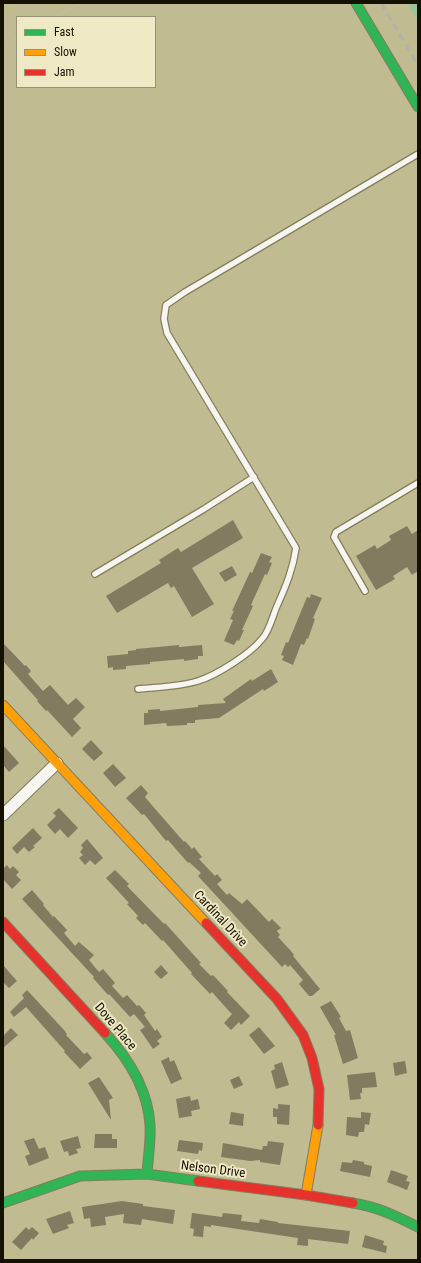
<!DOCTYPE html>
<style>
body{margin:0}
#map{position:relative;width:421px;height:1263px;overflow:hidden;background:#c1bb92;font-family:"Roboto Condensed",sans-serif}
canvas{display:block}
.frame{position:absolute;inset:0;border:4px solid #151100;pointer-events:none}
.legend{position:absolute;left:16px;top:16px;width:140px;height:72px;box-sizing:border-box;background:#eee9c4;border:1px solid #979376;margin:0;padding:5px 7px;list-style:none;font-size:12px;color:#151100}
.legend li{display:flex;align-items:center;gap:8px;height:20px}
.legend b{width:20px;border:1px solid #979376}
</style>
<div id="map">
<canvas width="421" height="1263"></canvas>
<div class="frame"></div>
<ul class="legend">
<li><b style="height:5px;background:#30b455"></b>Fast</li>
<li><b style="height:5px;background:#ff9f0a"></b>Slow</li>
<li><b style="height:5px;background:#e5322d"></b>Jam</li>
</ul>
</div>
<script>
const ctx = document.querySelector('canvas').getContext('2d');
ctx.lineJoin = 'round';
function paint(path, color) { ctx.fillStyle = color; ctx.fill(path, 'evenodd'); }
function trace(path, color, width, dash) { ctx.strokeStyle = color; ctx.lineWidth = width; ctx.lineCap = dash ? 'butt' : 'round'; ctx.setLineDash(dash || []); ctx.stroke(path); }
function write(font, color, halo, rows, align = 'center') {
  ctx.font = font + ' "Roboto Condensed",sans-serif'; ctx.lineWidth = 4; ctx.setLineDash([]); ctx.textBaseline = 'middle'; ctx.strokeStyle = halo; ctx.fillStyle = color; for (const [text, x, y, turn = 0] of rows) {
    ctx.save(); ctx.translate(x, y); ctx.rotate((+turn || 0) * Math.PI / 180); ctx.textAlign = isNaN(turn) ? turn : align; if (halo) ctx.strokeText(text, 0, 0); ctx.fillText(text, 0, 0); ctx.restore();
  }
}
paint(new Path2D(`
 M 407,3 L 418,3 L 418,22 Z`), '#99c59b');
paint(new Path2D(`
 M 233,520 L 243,538 L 192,568 L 214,604 L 192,617 L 174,586 L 171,588 L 168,583 L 117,613 L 106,596 L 161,563 L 159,560 L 178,548 L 181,552 Z
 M 407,526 L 412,534 L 418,530 L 418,571 L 412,575 L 407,567 L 393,576 L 395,579 L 376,590 L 356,556 L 375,545 L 377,549 L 391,540 L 389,536 Z
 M 261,553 L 272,557 L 269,562 L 272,563 L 267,575 L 265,574 L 251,605 L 253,606 L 242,630 L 244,630 L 239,641 L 237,640 L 234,645 L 224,641 L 233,620 L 230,619 L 234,611 L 232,611 L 250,572 L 252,573 Z
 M 232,566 L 237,575 L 225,582 L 219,573 Z
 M 311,594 L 322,598 L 313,618 L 315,619 L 308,639 L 307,638 L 304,645 L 301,644 L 293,665 L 282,660 L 284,656 L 281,655 L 286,642 L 288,643 L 307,597 L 310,598 Z
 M 3,643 L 25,666 L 26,665 L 31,671 L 28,674 L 43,691 L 50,685 L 68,705 L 76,698 L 85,707 L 73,719 L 81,728 L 72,737 L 47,710 L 46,711 L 37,701 L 38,700 L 36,698 L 3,661 Z
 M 179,645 L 179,647 L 202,645 L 203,656 L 198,656 L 198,659 L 184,661 L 184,659 L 150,662 L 150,664 L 126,666 L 126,669 L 113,670 L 113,667 L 108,668 L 107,656 L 128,654 L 128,651 L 136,650 L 136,649 Z
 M 271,669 L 278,682 L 264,691 L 263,689 L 219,718 L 195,720 L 195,723 L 187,723 L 187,725 L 167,726 L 166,723 L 144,725 L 144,713 L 148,713 L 148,710 L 160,709 L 160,711 L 198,707 L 198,705 L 226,703 L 223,699 L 251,679 L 252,681 Z
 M 91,740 L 103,753 L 94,761 L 82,749 Z
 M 3,745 L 19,763 L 9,772 L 3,765 Z
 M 113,764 L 126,778 L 115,787 L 103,773 Z
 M 141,785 L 148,793 L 145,797 L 150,803 L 184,842 L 185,841 L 192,849 L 194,847 L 202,857 L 199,859 L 215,876 L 217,874 L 222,880 L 217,884 L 227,895 L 229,893 L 242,904 L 247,899 L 269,922 L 272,919 L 281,928 L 277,931 L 280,935 L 278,937 L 291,951 L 294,955 L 293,956 L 320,989 L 312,996 L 309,996 L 299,984 L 303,980 L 290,965 L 288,967 L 285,964 L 282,967 L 198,876 L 201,873 L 189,862 L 188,863 L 168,840 L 166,841 L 144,814 L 142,815 L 126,798 Z
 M 59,808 L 78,828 L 68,838 L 60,829 L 55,834 L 47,825 L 56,816 L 53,813 Z
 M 33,828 L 42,838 L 33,846 L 35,847 L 29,852 L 24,847 L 17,854 L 12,848 Z
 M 87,839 L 103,858 L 95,865 L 90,860 L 85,865 L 79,858 L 83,855 L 80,852 L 83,848 L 81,845 Z
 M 7,865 L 10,869 L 13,866 L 19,872 L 16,875 L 21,880 L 12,889 L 3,879 L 3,869 Z
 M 115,870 L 129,884 L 127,886 L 164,924 L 165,923 L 201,963 L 199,964 L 211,976 L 213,975 L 228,991 L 227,992 L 250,1016 L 241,1025 L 239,1022 L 231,1030 L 224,1023 L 232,1014 L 228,1010 L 212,992 L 210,994 L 191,974 L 192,973 L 163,940 L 162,941 L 145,923 L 143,925 L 136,918 L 138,916 L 127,904 L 129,903 L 106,878 Z
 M 32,890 L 44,904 L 43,905 L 53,917 L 54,916 L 67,930 L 64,933 L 75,946 L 79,942 L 94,955 L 89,960 L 99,972 L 103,969 L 115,983 L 112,986 L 123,998 L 127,995 L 137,1006 L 139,1005 L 146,1013 L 144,1015 L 155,1031 L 157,1029 L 162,1037 L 157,1041 L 160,1044 L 153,1049 L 140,1030 L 145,1027 L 134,1014 L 130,1017 L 109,994 L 108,995 L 93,978 L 94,977 L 22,899 Z
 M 3,965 L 17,981 L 9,988 L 3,982 Z
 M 161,965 L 168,973 L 161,979 L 154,972 Z
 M 27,990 L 64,1030 L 67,1034 L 66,1035 L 83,1053 L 85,1054 L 87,1052 L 92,1058 L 80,1069 L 64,1052 L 65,1051 L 26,1007 L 14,1017 L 10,1012 L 24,998 L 22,995 Z
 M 331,1001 L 341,1017 L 339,1018 L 346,1031 L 350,1030 L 358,1058 L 343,1064 L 334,1035 L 336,1035 L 320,1007 Z
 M 259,1027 L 275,1046 L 264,1054 L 249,1035 Z
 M 11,1028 L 18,1035 L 3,1048 L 3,1036 Z
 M 169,1057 L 170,1062 L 174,1060 L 182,1079 L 171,1084 L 161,1061 Z
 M 405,1061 L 407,1073 L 395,1076 L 393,1063 Z
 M 282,1062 L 289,1085 L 276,1089 L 271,1071 L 275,1069 L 274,1065 Z
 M 375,1072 L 377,1087 L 362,1088 L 362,1093 L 360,1093 L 361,1099 L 350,1100 L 347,1075 Z
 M 239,1076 L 243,1085 L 234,1089 L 230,1080 Z
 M 99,1077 L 113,1098 L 109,1100 L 111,1120 L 88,1083 Z
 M 190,1096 L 191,1101 L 198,1099 L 200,1109 L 191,1111 L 192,1116 L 179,1118 L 176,1099 Z
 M 278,1104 L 290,1105 L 289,1125 L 277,1124 L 277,1117 L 273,1117 L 273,1108 L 278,1109 Z
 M 231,1112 L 244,1114 L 243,1126 L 229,1124 Z
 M 361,1112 L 371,1113 L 369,1125 L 365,1124 L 364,1132 L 359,1132 L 358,1137 L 346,1135 L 347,1117 L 361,1118 Z
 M 95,1134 L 112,1134 L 112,1139 L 117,1139 L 117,1148 L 94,1148 Z
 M 78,1136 L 81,1148 L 76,1149 L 78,1153 L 69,1156 L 68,1151 L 64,1152 L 60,1141 Z
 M 34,1138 L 39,1149 L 45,1147 L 49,1158 L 29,1166 L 25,1156 L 30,1154 L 24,1141 Z
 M 179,1140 L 203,1143 L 202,1151 L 199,1150 L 198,1154 L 177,1151 Z
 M 268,1141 L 284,1143 L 280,1165 L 260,1162 L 260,1160 L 250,1161 L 221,1157 L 223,1143 L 262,1150 L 263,1146 L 267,1146 Z
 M 353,1160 L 364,1162 L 364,1164 L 372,1166 L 370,1177 L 340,1171 L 342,1162 L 352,1163 Z
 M 391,1170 L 408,1176 L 406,1181 L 410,1182 L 407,1190 L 387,1182 Z
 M 122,1201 L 143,1204 L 143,1206 L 175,1210 L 173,1224 L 142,1219 L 141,1225 L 123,1223 L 124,1214 L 105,1217 L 106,1225 L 91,1227 L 90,1218 L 84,1219 L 82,1207 Z
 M 70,1211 L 74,1223 L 67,1225 L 69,1228 L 53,1234 L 46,1219 Z
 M 192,1213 L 222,1217 L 223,1213 L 242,1215 L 241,1221 L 259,1223 L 260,1219 L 278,1222 L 278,1223 L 350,1231 L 348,1244 L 308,1239 L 308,1246 L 297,1245 L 298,1238 L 211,1225 L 211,1227 L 204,1226 L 203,1237 L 193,1236 L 194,1229 L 190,1228 Z
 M 26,1227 L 29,1230 L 32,1227 L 39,1233 L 33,1240 L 32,1238 L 21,1250 L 12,1242 Z
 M 365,1235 L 384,1241 L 383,1245 L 387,1246 L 386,1253 L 362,1247 Z`), '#827b60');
const lane = new Path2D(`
 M 95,574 L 204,509 L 254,477
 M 365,591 L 334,537 L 336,532 L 418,483
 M 138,689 C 157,687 179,687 198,681 C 217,675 250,654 262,639 C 269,632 273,615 277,606 C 286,586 293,569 296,548 L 167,333 L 164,319 L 166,305 L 185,292 L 418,154`);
const street = new Path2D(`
 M 3,815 L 57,763`);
const fast = new Path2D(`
 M 356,3 L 418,107
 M 105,1033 C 128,1058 148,1090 150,1125 C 151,1141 148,1158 147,1174
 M 3,1203 L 80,1176 L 147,1174 L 198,1181
 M 353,1203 C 378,1207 396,1216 418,1227`);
const slow = new Path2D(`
 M 3,705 L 206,923
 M 306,1195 L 318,1125`);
const jam = new Path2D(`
 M 3,922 L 105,1033
 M 206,923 L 277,999 L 303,1035 L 312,1058 L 319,1089 L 318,1125
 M 198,1181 L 306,1195 L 353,1203`);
trace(lane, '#837e5c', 8);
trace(street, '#837e5c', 13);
trace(fast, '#837e5c', 11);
trace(slow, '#837e5c', 11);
trace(jam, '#837e5c', 11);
trace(new Path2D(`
 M 55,17 L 81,3
 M 3,45 L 17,38`), '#c4c3b7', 1.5, [1, 3]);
trace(lane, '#f6f5ef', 5.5);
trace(street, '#f6f5ef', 11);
trace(fast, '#30b455', 9);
trace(slow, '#ff9f0a', 9);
trace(jam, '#e5322d', 9);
trace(new Path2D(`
 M 381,3 L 418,65`), '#b4b2a8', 3, [8, 4]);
write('13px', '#151100', '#eee9c4', [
 ["Cardinal Drive",220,919,47],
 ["Dove Place",115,1027,50],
 ["Nelson Drive",213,1170,7]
]);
</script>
